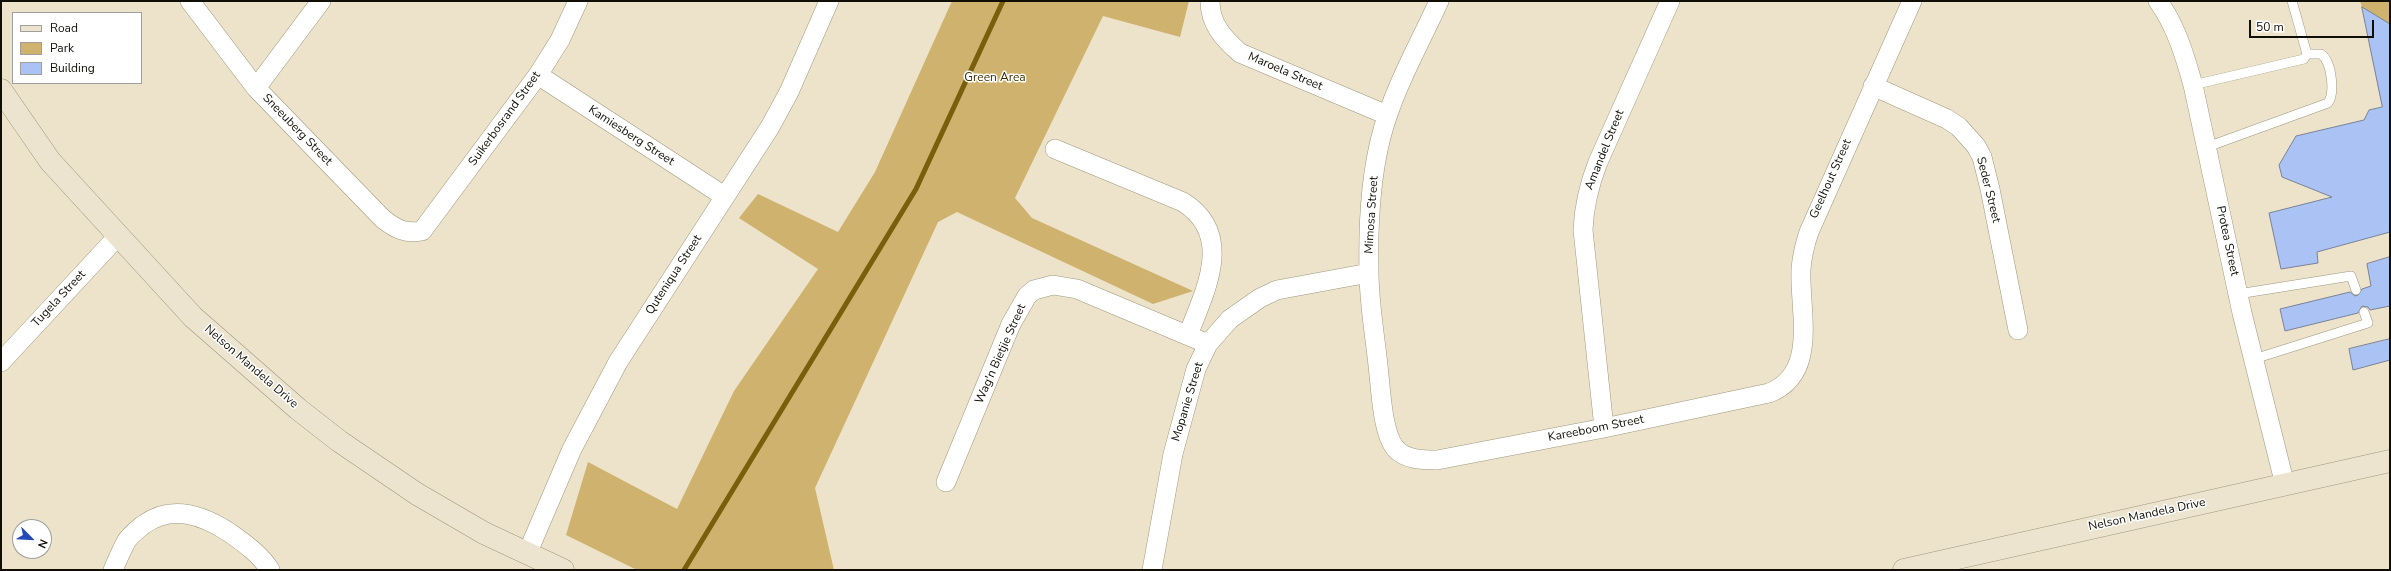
<!DOCTYPE html>
<style>
body{margin:0}
#map{position:relative;width:2391px;height:571px;overflow:hidden;background:#ede3ca;font-family:"Nunito Sans",sans-serif}
canvas{display:block}
.frame{position:absolute;inset:0;border:2px solid #110e06;pointer-events:none}
.legend{position:absolute;left:12px;top:12px;width:130px;height:72px;box-sizing:border-box;background:#fff;border:1px solid #a09f9b;margin:0;padding:5px 7px;list-style:none;font-size:12px;color:#110e06}
.legend li{display:flex;align-items:center;gap:8px;height:20px}
.legend b{width:20px;border:1px solid #a09f9b}
.north{position:absolute;left:12px;top:519px;width:40px;height:40px;box-sizing:border-box;background:#fff;border:1px solid #a09f9b;border-radius:50%;rotate:114deg;font-size:11px;font-weight:700;line-height:16px;text-align:center;color:#110e06}
.north::after{content:'';display:block;margin:auto;width:14px;height:18px;background:#2249b7;clip-path:polygon(50% 0,100% 100%,50% 72%,0 100%)}
.scale{position:absolute;left:2249px;top:20px;width:125px;height:18px;box-sizing:border-box;border:2px solid #110e06;border-top:0;padding-left:5px;font-size:12px;line-height:14px;white-space:nowrap;color:#110e06;-webkit-text-stroke:3px #fff;paint-order:stroke}
</style>
<div id="map">
<canvas width="2391" height="571"></canvas>
<div class="frame"></div>
<ul class="legend">
<li><b style="height:5px;background:#ece4ce"></b>Road</li>
<li><b style="height:11px;background:#ceb26d"></b>Park</li>
<li><b style="height:11px;background:#abc2f4"></b>Building</li>
</ul>
<div class="north">N</div>
<div class="scale">50 m</div>
</div>
<script>
const ctx = document.querySelector('canvas').getContext('2d');
ctx.lineJoin = 'round';
function paint(path, color) { ctx.fillStyle = color; ctx.fill(path, 'evenodd'); }
function trace(path, color, width, dash) { ctx.strokeStyle = color; ctx.lineWidth = width; ctx.lineCap = dash ? 'butt' : 'round'; ctx.setLineDash(dash || []); ctx.stroke(path); }
function write(font, color, halo, rows, align = 'center') {
  ctx.font = font + ' "Nunito Sans",sans-serif'; ctx.lineWidth = 3; ctx.setLineDash([]); ctx.textBaseline = 'middle'; ctx.strokeStyle = halo; ctx.fillStyle = color; for (const [text, x, y, turn = 0] of rows) {
    ctx.save(); ctx.translate(x, y); ctx.rotate((+turn || 0) * Math.PI / 180); ctx.textAlign = isNaN(turn) ? turn : align; if (halo) ctx.strokeText(text, 0, 0); ctx.fillText(text, 0, 0); ctx.restore();
  }
}
paint(new Path2D(`
 M 952,1 L 1189,1 L 1180,37 L 1103,16 L 1015,198 L 1032,218 L 1193,291 L 1153,304 L 957,212 L 938,222 L 815,488 L 834,570 L 637,570 L 566,535 L 588,462 L 677,509 L 734,391 L 818,269 L 739,218 L 758,194 L 838,232 L 875,172 Z
 M 2360,1 L 2390,1 L 2390,24 L 2362,7 Z`), '#ceb26d');
trace(new Path2D(`
 M 684,570 L 916,189 L 1003,1`), '#795e0b', 5);
const building = new Path2D(`
 M 2362,7 L 2390,24 L 2390,232 L 2317,252 L 2318,263 L 2281,269 L 2269,213 L 2332,197 L 2282,177 L 2279,165 L 2296,136 L 2364,120 L 2369,110 L 2382,107 Z
 M 2390,257 L 2390,306 L 2370,310 L 2368,307 L 2362,306 L 2358,313 L 2285,331 L 2280,309 L 2350,292 L 2355,296 L 2358,295 L 2362,289 L 2371,286 L 2367,264 Z
 M 2390,339 L 2390,360 L 2353,370 L 2349,349 Z`);
paint(building, '#abc2f4');
trace(building, '#788298', 1);
const lane = new Path2D(`
 M 2193,85 L 2304,59 L 2307,54 L 2292,1
 M 2207,147 L 2328,103 C 2335,93 2332,62 2321,54 L 2307,54
 M 2238,294 L 2351,276 L 2356,290
 M 2254,359 L 2368,323 L 2364,312`);
const street = new Path2D(`
 M 190,1 L 256,88 L 383,219 C 396,229 405,234 422,231 L 538,75 L 560,40 L 578,1
 M 1210,1 C 1210,24 1223,38 1240,53 L 1387,115
 M 1439,1 C 1419,45 1393,90 1381,137 C 1370,180 1368,228 1369,272 C 1369,306 1376,341 1379,375 C 1381,394 1383,433 1395,448 C 1405,460 1423,460 1437,460 L 1604,428 L 1769,393 C 1819,374 1799,310 1801,269 C 1802,256 1805,244 1809,232 L 1912,1
 M 2158,1 C 2176,26 2185,56 2193,85 L 2242,313 L 2285,485
 M 538,75 L 724,196
 M 1873,86 L 1947,119 L 1959,127 L 1976,146 L 1982,157 L 1990,189 L 2018,330
 M 256,88 L 321,1
 M 1055,149 L 1183,202 C 1235,235 1205,291 1188,335
 M 1,362 L 118,236
 M 1604,428 L 1583,230 C 1584,205 1589,185 1598,162 L 1670,1
 M 946,482 L 1011,324 L 1027,296 L 1034,290 L 1053,285 L 1077,289 L 1208,344
 M 527,554 L 572,449 L 618,362 L 770,127 L 789,92 L 829,1
 M 113,570 C 117,561 121,551 126,542 C 129,536 137,530 143,525 C 172,504 203,515 230,533 C 244,543 261,555 270,570
 M 1152,570 L 1173,454 L 1196,369 L 1208,344 L 1230,319 L 1260,298 L 1277,290 L 1369,273`);
const secondary = new Path2D(`
 M 1,90 L 50,161 L 193,317 L 298,409 L 339,441 L 417,494 L 484,533 L 563,570
 M 1904,570 L 2390,461`);
trace(lane, '#a0967e', 10);
trace(street, '#a0967e', 20);
trace(secondary, '#a0967e', 23);
trace(lane, '#fff', 9);
trace(street, '#fff', 19);
trace(secondary, '#ece4ce', 22);
write('12px', '#110e06', '#fff', [
 ["Maroela Street",1285,72,23],
 ["Suikerbosrand Street",505,119,-54],
 ["Sneeuberg Street",297,130,46],
 ["Kamiesberg Street",631,136,33],
 ["Amandel Street",1605,150,-68],
 ["Geelhout Street",1831,179,-66],
 ["Seder Street",1988,190,76],
 ["Mimosa Street",1372,215,-86],
 ["Protea Street",2227,241,78],
 ["Quteniqua Street",674,275,-57],
 ["Tugela Street",59,299,-47],
 ["Wag'n Bietjie Street",1001,354,-66],
 ["Nelson Mandela Drive",251,367,41],
 ["Mopanie Street",1188,402,-73],
 ["Kareeboom Street",1596,429,-11],
 ["Nelson Mandela Drive",2147,515,-12]
]);
write('12px', '#3e2f03', '#fff', [
 ["Green Area",995,78]
]);
</script>
